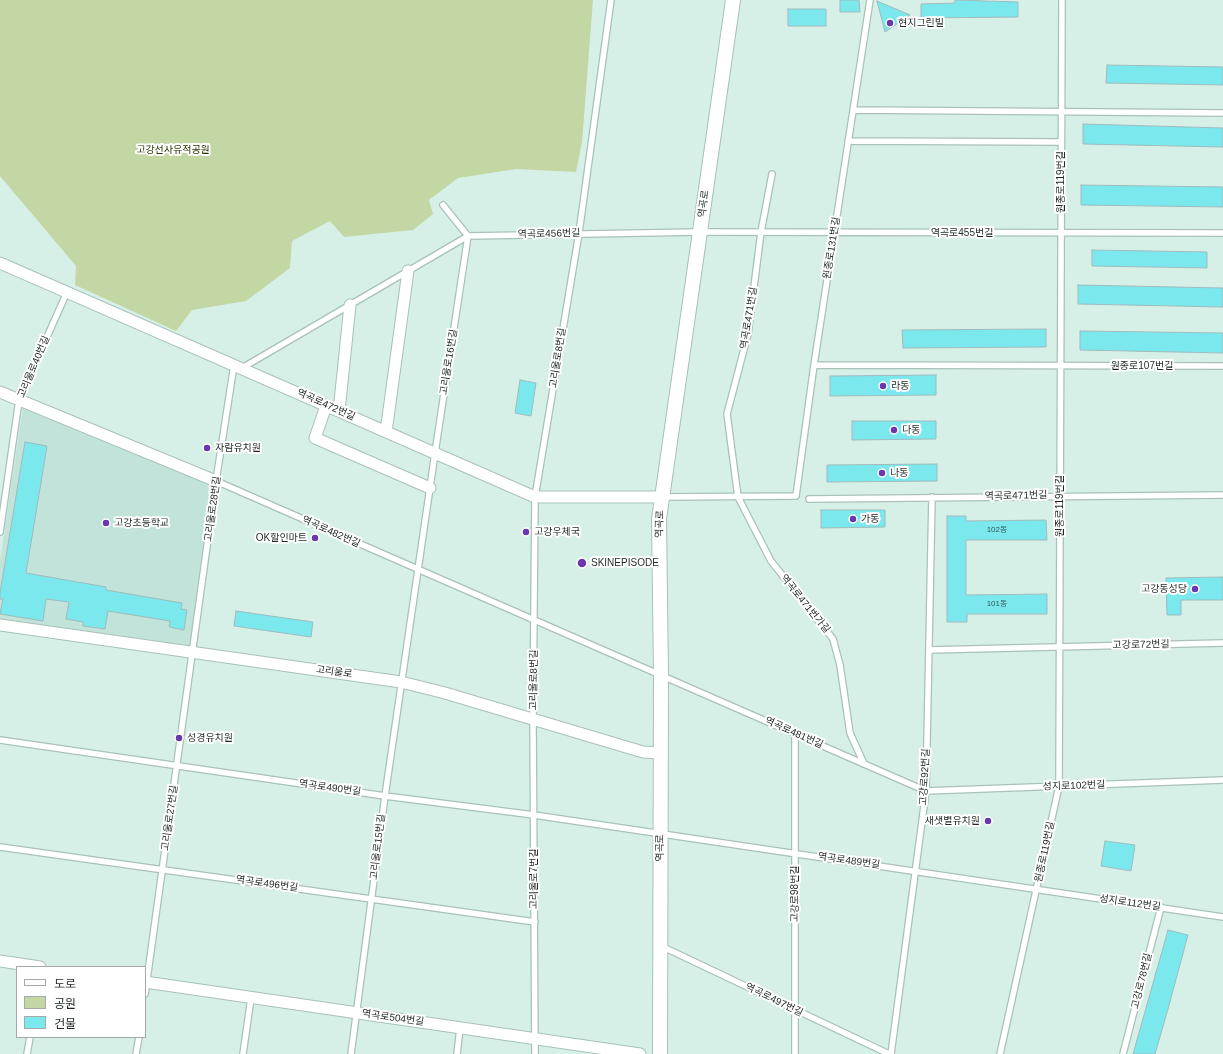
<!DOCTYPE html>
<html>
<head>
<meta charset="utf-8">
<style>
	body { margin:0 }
	#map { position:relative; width:1223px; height:1054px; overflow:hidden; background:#d6f0e8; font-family:Arial,"Noto Sans KR",sans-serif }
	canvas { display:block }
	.legend { position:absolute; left:16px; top:966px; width:130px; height:72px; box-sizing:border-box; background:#fff; border:1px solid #a5a9a8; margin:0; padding:5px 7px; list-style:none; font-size:12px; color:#1f2825 }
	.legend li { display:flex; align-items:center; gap:8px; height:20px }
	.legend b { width:20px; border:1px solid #a5a9a8 }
</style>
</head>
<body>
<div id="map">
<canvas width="1223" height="1054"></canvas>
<ul class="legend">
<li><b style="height:5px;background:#fff"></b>도로</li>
<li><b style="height:11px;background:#c3d7a4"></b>공원</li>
<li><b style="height:11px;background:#7ae8ed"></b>건물</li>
</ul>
</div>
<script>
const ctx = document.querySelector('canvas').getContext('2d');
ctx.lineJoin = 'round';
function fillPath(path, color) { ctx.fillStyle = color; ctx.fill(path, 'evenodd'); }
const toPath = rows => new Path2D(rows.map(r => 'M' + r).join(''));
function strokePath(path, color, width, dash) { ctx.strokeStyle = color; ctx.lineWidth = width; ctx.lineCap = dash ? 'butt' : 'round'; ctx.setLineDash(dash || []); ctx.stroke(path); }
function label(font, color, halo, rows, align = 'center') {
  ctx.font = font + ' Arial,"Noto Sans KR",sans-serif'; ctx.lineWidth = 4; ctx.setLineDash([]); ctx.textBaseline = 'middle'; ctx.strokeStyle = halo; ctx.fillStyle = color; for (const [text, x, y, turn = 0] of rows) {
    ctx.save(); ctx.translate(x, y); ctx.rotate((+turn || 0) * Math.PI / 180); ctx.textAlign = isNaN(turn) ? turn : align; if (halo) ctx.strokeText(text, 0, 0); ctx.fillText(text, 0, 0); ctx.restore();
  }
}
fillPath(toPath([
	[23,406,212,485,191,648,0,621,0,561]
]), '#c2e3d9');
fillPath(toPath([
	[0,0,593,0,582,142,576,172,516,169,458,178,429,200,433,214,413,230,344,237,330,221,292,241,290,268,246,301,192,310,176,331,75,285,76,266,0,176]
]), '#c3d7a4');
const building = toPath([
	[840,0,859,0,860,12,840,12,840,0],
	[955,0,1018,2,1018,17,921,18,921,4,955,3,955,0],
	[877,1,910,15,885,32,877,1],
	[788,9,826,9,826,26,788,26,788,9],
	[1107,65,1223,67,1223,85,1106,83,1107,65],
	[1083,124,1223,128,1223,147,1083,144,1083,124],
	[1081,185,1223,187,1223,207,1081,205,1081,185],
	[1092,250,1207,252,1207,268,1092,266,1092,250],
	[1078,285,1223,288,1223,307,1078,304,1078,285],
	[1046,329,1046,347,903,348,902,330,1046,329],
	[1080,331,1223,333,1223,353,1080,350,1080,331],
	[936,375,936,395,830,396,830,376,936,375],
	[520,380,536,383,531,416,515,413,520,380],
	[852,421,936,421,936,439,852,440,852,421],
	[25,442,47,446,26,573,106,587,106,590,182,603,181,609,187,610,184,630,169,627,170,621,108,611,105,629,83,626,83,622,66,619,69,602,46,599,43,621,0,614,3,599,0,599,0,593,25,442],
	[937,464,937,481,827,482,827,465,937,464],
	[821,510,885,510,885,527,821,528,821,510],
	[947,516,966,516,966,521,1046,520,1047,540,966,540,966,595,1047,594,1047,614,967,614,967,622,947,622,947,516],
	[1223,577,1223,600,1181,600,1181,615,1167,615,1166,578,1223,577],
	[236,611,313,622,311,637,234,626,236,611],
	[1105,841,1135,845,1131,871,1101,866,1105,841],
	[1168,930,1188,935,1168,1009,1155,1054,1133,1054,1168,930]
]);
fillPath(building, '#7ae8ed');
strokePath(building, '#a0bbbc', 1);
const service = toPath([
	[853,110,1223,113],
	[848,141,1061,142],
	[772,174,761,232,748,334,727,414,738,497,771,561,833,639,840,665,850,733,864,764],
	[814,365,1223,366],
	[242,368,468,236,700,232,1223,233],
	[216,481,926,791,1223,780],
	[662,497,796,496,814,365,870,0],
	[809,499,1223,495],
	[0,532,19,400,67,292],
	[929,650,1223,643],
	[795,734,795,1054],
	[0,740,385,796,534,815,1223,917],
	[0,847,535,922],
	[661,946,889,1054],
	[145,994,216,481,234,365],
	[27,1054,30,1037],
	[136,1054,139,1037],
	[243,1054,251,998],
	[351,1054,385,796,435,453,468,236,443,205],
	[457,1054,460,1028],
	[535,1054,533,719,535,497,579,233,611,0],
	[891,1054,926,791,932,497],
	[1000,1054,1059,786,1062,0],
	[1123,1054,1161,907]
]);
const minor = toPath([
	[0,263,535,497,662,497],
	[0,392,216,481],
	[326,406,315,438,430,488],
	[339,411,350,305],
	[386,432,408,271],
	[0,625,401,682,445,693,643,752,661,753],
	[0,961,40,967],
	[145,982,640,1054]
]);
const tertiary = toPath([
	[660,1054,661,676,659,519,733,0]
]);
strokePath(service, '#a8c1b9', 8);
strokePath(minor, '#a8c1b9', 13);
strokePath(tertiary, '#a8c1b9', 16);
strokePath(service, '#fff', 5.5);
strokePath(minor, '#fff', 11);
strokePath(tertiary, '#fff', 14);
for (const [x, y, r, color] of [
	[890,23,4,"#6b37ae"],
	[883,386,4,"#6b37ae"],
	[894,430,4,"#6b37ae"],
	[207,448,4,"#6b37ae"],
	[882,473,4,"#6b37ae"],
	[853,519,4,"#6b37ae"],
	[106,523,4,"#6b37ae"],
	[526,532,4,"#6b37ae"],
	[315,538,4,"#6b37ae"],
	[582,563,5,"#6b37ae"],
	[1195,589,4,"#6b37ae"],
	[179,738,4,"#6b37ae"],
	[988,821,4,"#6b37ae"]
]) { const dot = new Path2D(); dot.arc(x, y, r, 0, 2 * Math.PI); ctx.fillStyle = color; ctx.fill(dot); strokePath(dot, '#fff', 1.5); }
label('8px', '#365857', null, [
	["102동",997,530],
	["101동",997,604]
]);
label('10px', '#1f2825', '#fff', [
	["현지그린빌",898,23],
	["라동",891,386],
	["다동",902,430],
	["자람유치원",215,448],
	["나동",890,473],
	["가동",861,519],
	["고강초등학교",114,523],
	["고강우체국",534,532],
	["OK할인마트",307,538,"right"],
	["SKINEPISODE",591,563],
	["고강동성당",1187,589,"right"],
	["성경유치원",187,738],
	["새샛별유치원",980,821,"right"]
], 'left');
label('10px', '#263500', '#fff', [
	["고강선사유적공원",173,150]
]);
label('10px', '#1f2825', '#fff', [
	["원종로119번길",1061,182,-90],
	["역곡로",704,204,-82],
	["역곡로455번길",962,233],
	["역곡로456번길",549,234,-1],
	["원종로131번길",832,248,-81],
	["역곡로471번길",749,318,-81],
	["고리울로8번길",558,358,-81],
	["고리울로16번길",449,362,-81],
	["원종로107번길",1142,366],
	["고리울로40번길",34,367,-67],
	["역곡로472번길",326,405,24],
	["역곡로471번길",1016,496,-1],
	["원종로119번길",1060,506,-90],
	["고리울로28번길",213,509,-82],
	["역곡로",660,524,-88],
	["역곡로482번길",331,532,24],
	["역곡로471번가길",805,604,51],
	["고강로72번길",1141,645,-1],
	["고리울로",334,672,8],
	["고리울로8번길",534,680,-89],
	["역곡로481번길",794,733,24],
	["고강로92번길",925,777,-87],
	["성지로102번길",1074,786,-2],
	["역곡로490번길",330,788,8],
	["고리울로27번길",170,818,-82],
	["고리울로15번길",378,847,-83],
	["역곡로",660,848,-90],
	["원종로119번길",1045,852,-78],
	["역곡로489번길",849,861,8],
	["고리울로7번길",534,879,-90],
	["역곡로496번길",267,884,8],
	["고강로98번길",795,894,-90],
	["성지로112번길",1130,903,8],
	["고강로78번길",1142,981,-76],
	["역곡로497번길",774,1000,26],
	["역곡로504번길",393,1018,8]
]);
</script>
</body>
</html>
